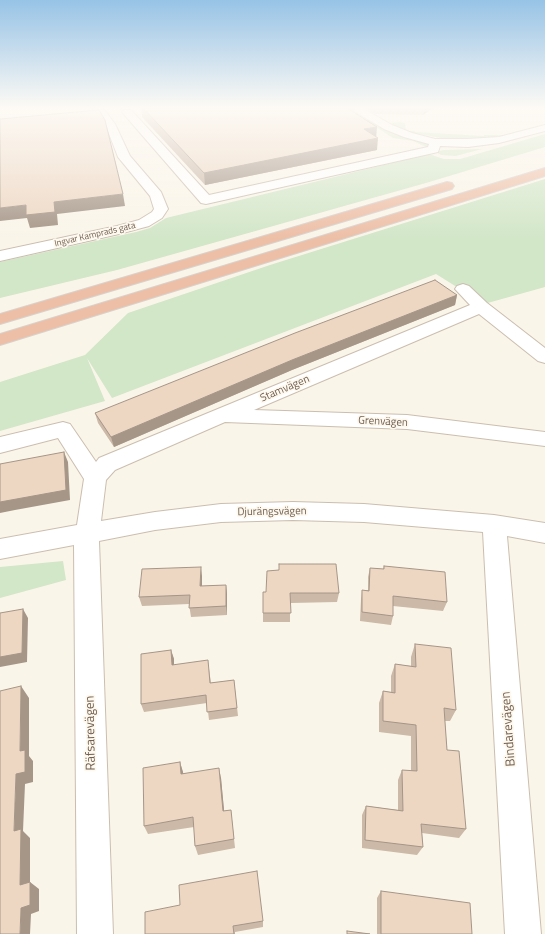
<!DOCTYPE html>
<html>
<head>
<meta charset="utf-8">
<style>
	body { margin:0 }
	canvas { display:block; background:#faf5e9 }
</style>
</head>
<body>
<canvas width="545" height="934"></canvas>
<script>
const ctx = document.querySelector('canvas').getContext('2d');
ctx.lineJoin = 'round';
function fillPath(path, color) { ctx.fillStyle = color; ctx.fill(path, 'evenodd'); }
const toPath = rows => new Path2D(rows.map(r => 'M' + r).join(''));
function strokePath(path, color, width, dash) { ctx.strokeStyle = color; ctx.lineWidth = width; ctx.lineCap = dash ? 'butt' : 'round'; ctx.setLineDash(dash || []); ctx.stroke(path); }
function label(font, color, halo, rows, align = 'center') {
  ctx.font = font + ' "Titillium Web",sans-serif'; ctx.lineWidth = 3.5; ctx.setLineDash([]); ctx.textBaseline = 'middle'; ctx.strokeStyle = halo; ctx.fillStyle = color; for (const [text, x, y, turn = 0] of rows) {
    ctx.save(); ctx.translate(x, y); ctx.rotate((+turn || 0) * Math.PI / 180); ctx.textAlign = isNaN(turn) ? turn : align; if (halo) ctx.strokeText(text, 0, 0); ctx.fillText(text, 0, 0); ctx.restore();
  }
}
fillPath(toPath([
	[365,120,368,120,399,135,427,143,429,145,426,147,413,141,393,138],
	[397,122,405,123,406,131,414,131,415,132,484,136,484,135,503,135,481,139,446,139,409,132,389,124],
	[545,134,545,147,426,183,117,270,0,298,0,262,136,232,150,228,166,218,429,154,444,159,460,159],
	[482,149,456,156,441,155,436,152,443,150],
	[545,179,545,287,484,304,436,274,112,398,87,358,105,401,0,431,0,382,85,355,128,313,270,265],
	[63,561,66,580,0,598,0,567]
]), '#d2e6c8');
const minor = toPath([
	[92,108,103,108,115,124,130,156,161,192,168,209,162,218,149,226,119,234,0,261,0,251,117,226,139,220,152,212,154,209,150,196,118,157,106,126,92,108],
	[349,108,362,108,392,125,412,133,435,139,468,139,499,137,545,125,545,131,499,143,468,147,440,146,438,152,206,204,201,203,122,112,123,110,131,110,209,195,428,147,429,144,404,137,384,129,349,108],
	[463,284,469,286,487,303,545,348,545,363,538,361,479,314,254,410,407,415,545,432,545,446,407,429,225,422,115,470,106,480,101,521,155,512,221,504,293,502,364,504,494,515,545,523,545,543,507,536,541,934,505,934,483,532,364,522,293,520,221,522,155,530,99,541,113,934,77,934,74,545,0,559,0,539,77,525,84,479,58,438,0,453,0,437,63,422,70,424,96,462,99,458,470,305,455,289,457,286,463,284]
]);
const highway = toPath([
	[545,168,545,176,0,345,0,334,545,168],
	[447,182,452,183,454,186,452,189,0,324,0,314,447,182]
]);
strokePath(minor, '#cbbeb0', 2);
strokePath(highway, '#d8d2ce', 2);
fillPath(minor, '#fff');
fillPath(highway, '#edbfa7');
fillPath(toPath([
	[141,108,355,108,355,113,376,137,377,150,205,185,142,117],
	[365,108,433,108,423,115,375,114],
	[457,295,455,305,292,370,114,447,98,423,95,413],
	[384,566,447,602,443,611,393,606,393,616,391,625,360,621,361,599,362,590,368,590,368,577,370,568,383,569],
	[202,576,202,586,226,585,227,594,227,615,191,617,189,604,142,606,139,597],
	[263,592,339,593,337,602,290,603,290,622,263,622],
	[415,644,456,710,450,721,445,721,447,750,466,829,459,838,422,833,423,847,417,855,362,848,362,815,366,806,398,810,398,780,402,770,411,771,411,736,379,732,379,703,383,691,391,692,391,676,395,664,411,666,411,657],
	[171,650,174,659,174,665,209,669,211,683,234,680,238,716,209,720,207,703,144,712,141,704],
	[180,762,183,773,221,778,224,811,231,810,235,848,198,855,195,846,194,827,148,834,144,826],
	[381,891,472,934,377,934,377,898],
	[263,921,263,927,235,932,235,934,145,934]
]), '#ccb9a8');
fillPath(toPath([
	[424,108,433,108,423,115],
	[377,127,376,139,378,138,377,150,205,185,204,173,364,129],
	[123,194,125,206,57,214,58,225,30,228,27,218,0,221,0,208],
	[457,295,455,305,292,370,114,447,111,437,292,360],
	[64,452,68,462,70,500,15,510,0,513,0,502],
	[201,567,202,576,202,595,200,586],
	[226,585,227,594,227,615,226,606],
	[23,609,28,618,27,662,0,667,0,657],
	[171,650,174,659,174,674,172,665],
	[21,686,29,698,29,756,33,761,33,782,25,784,23,831,30,838,30,892,20,885,14,831,16,774,20,751],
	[180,762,183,772,184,784,181,774],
	[219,768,221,778,225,820,223,811],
	[30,882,39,889,39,911,31,914,30,934,20,934,21,908]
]), '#a69688');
const building = toPath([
	[143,108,347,108,377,127,364,129,378,138,204,173,143,108],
	[99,110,105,120,123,194,54,202,55,212,26,215,26,205,0,208,0,119,99,110],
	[435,280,457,295,292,360,111,437,95,413,295,333,435,280],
	[64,452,66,490,0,502,0,464,64,452],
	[279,564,336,564,339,593,290,593,291,613,263,613,263,592,266,592,267,571,279,570,279,564],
	[384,566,445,572,447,602,393,596,393,616,362,612,362,590,369,591,370,568,384,569,384,566],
	[201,567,200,586,226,585,226,606,189,608,190,595,139,597,142,569,201,567],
	[23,609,22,653,0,657,0,613,23,609],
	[415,644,451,648,456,710,444,708,447,750,459,751,466,829,421,824,423,847,365,840,366,806,403,811,402,770,417,771,416,725,383,721,383,691,395,693,395,664,416,667,415,644],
	[171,650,172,665,208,660,210,683,234,680,237,708,207,712,206,695,141,704,141,654,171,650],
	[21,686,20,751,25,750,25,772,16,774,14,831,21,829,20,885,30,882,30,905,21,908,20,934,0,934,0,691,21,686],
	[180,762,181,774,219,768,223,811,231,810,234,839,195,846,193,817,144,826,143,768,180,762],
	[257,871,263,921,233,926,234,934,145,934,145,912,180,905,179,885,257,871],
	[381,891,470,903,472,934,381,934,381,891],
	[347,931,370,934,347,934,347,931]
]);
fillPath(building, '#edd7c3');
strokePath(building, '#a69688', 1);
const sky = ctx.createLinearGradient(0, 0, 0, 239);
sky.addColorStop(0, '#97c3e6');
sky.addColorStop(0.45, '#fdfaf5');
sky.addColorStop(1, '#fdfaf500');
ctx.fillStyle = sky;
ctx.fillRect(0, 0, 545, 239);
label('9px', '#725e4f', '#fdf9ef', [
	["Ingvar Kamprads gata",95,235,-13]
]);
label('11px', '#725e4f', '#fdf9ef', [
	["Stamvägen",285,389,-23],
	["Grenvägen",383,422,3],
	["Djurängsvägen",272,512,-1]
]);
label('13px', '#725e4f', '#fdf9ef', [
	["Bindarevägen",509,729,-94],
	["Räfsarevägen",91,733,-91]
]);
</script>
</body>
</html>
